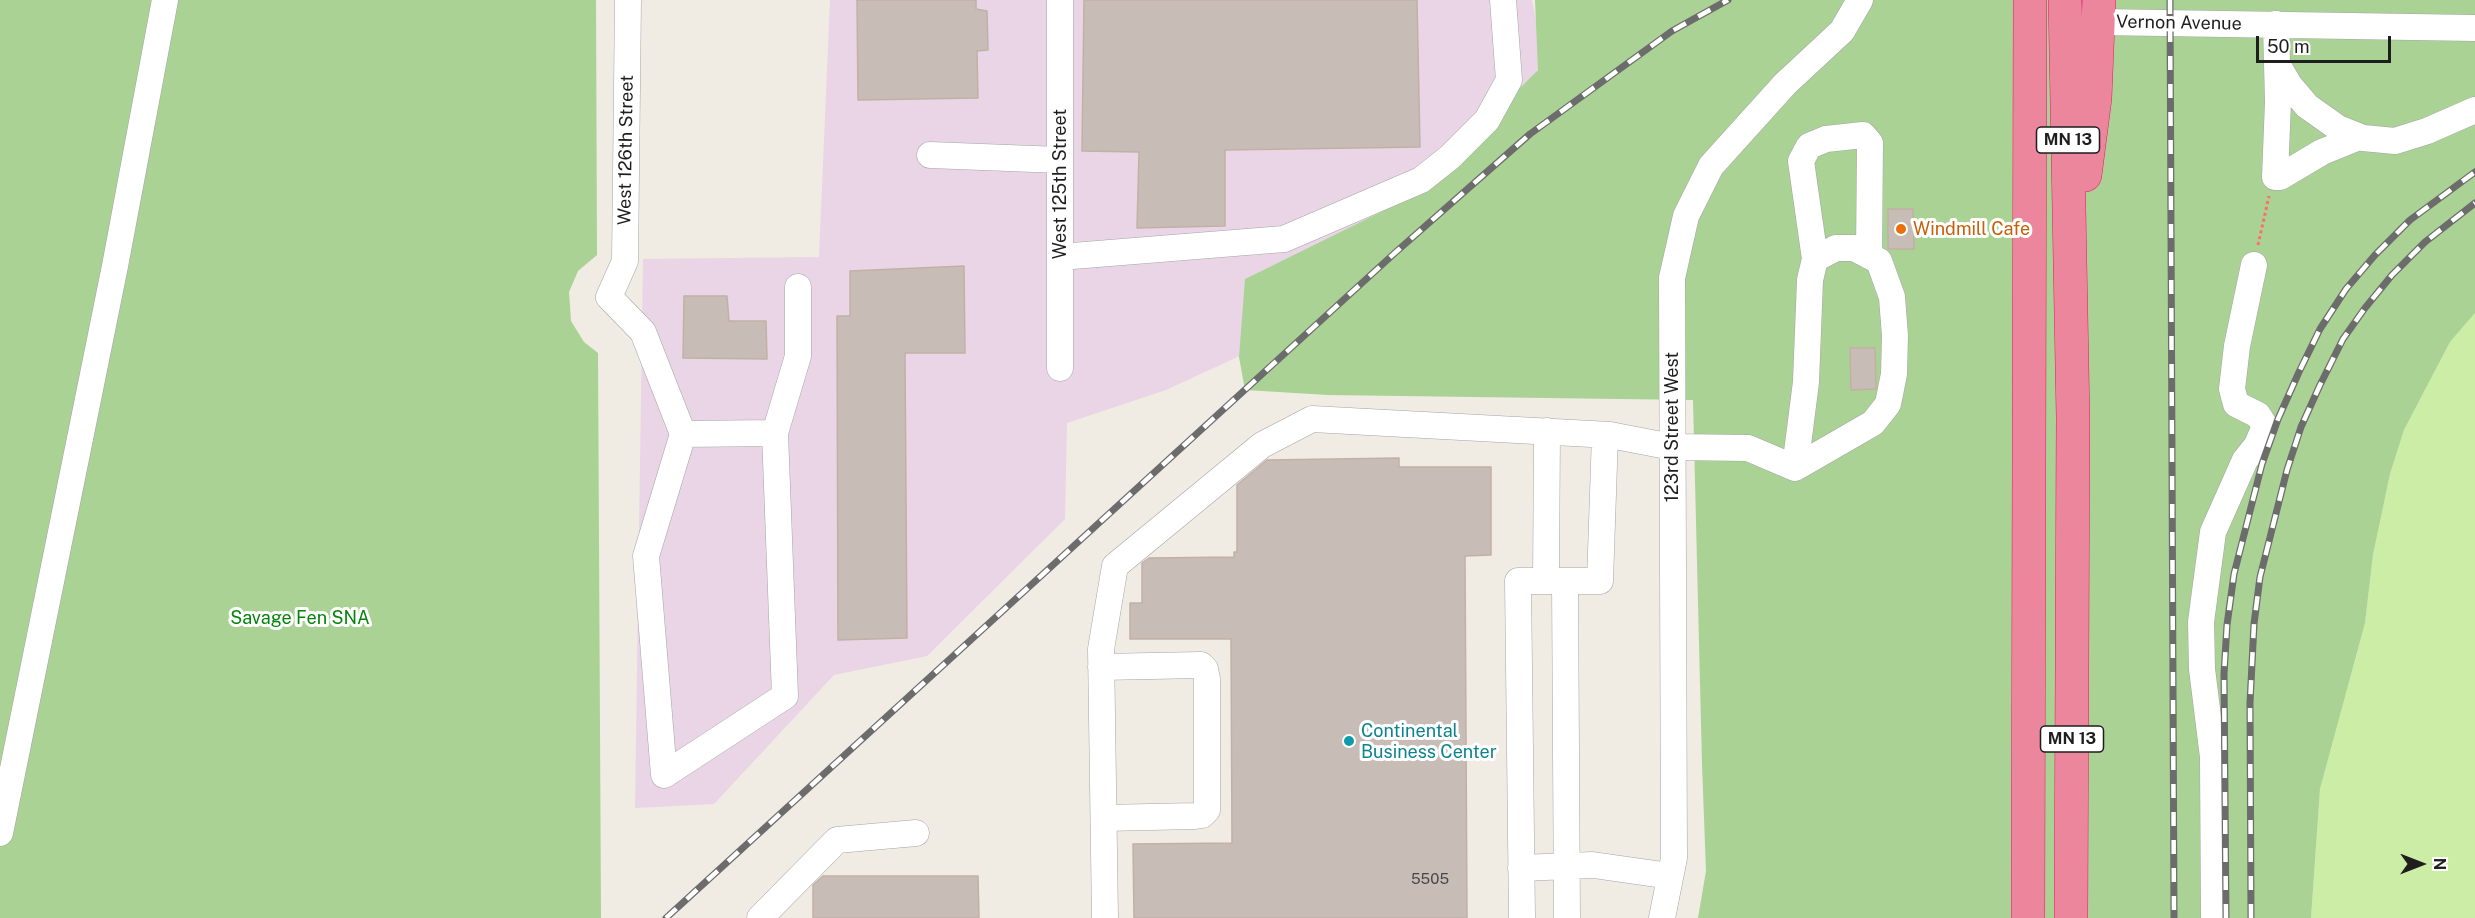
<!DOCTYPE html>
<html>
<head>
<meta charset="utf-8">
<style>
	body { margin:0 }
	#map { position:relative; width:2475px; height:918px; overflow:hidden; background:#f0ebe3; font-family:"Public Sans",sans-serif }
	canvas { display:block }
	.north { position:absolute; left:2391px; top:834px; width:60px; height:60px; -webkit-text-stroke:4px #fff; paint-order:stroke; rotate:90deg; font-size:16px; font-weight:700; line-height:24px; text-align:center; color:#1e1e1e }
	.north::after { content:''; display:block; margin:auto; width:21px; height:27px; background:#1e1e1e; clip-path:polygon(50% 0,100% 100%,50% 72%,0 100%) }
	.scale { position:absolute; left:2256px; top:36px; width:135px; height:27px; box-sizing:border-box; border:3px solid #1e1e1e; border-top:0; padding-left:8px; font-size:18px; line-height:21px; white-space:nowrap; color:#1e1e1e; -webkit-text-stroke:4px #fff; paint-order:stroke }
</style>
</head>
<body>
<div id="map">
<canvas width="2475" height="918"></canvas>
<div class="north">N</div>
<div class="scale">50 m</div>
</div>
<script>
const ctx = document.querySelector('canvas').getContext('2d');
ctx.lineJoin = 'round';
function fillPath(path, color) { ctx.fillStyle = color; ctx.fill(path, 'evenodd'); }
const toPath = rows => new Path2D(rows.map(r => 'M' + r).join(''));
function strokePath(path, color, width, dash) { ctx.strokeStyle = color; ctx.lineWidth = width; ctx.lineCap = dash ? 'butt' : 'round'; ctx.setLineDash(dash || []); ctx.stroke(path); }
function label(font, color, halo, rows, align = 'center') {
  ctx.font = font + ' "Public Sans",sans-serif'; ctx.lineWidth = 6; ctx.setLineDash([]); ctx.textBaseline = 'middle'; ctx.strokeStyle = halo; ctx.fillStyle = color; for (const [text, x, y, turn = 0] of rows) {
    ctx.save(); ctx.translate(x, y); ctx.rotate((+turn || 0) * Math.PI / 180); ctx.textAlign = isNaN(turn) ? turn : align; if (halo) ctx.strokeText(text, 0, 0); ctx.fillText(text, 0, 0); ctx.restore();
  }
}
fillPath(toPath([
	[830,0,1532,0,1544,61,1475,157,1392,207,1245,279,1244,354,1166,390,1067,423,1065,519,927,656,834,675,714,804,635,808,643,259,819,257]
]), '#e9d5e6');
fillPath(toPath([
	[2475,313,2475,918,2311,918,2320,789,2365,623,2373,555,2390,474,2404,430,2450,342]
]), '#cceda6');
fillPath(toPath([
	[0,0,596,0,597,255,578,271,569,292,571,321,584,342,598,353,601,918,0,918],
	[1535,0,2475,0,2475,313,2450,342,2404,430,2390,474,2373,555,2365,623,2320,789,2311,918,1698,918,1706,871,1702,764,1693,400,1328,395,1245,390,1239,357,1245,279,1389,208,1465,143,1538,70]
]), '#aad295');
const building = toPath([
	[857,0,976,0,976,9,987,11,988,50,977,51,978,98,858,100,857,0],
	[1084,0,1417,0,1420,147,1225,150,1225,226,1137,228,1139,152,1082,151,1084,0],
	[1888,209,1913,209,1914,249,1888,249,1888,209],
	[964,266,965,353,905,353,907,638,838,640,837,316,850,316,850,271,964,266],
	[684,296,727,296,729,321,766,321,767,359,683,358,684,296],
	[1850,348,1875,348,1876,389,1851,390,1850,348],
	[1399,458,1399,467,1491,467,1491,555,1465,556,1467,918,1134,918,1133,844,1232,843,1231,639,1130,639,1130,603,1142,603,1142,563,1149,558,1234,557,1234,552,1237,552,1237,485,1267,460,1399,458],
	[823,876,978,876,979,918,813,918,813,885,823,876]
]);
fillPath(building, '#c8bdb6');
strokePath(building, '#c2b0a5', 1.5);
const minor = toPath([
	[628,0,625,261,609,297,643,332,683,434,775,433,785,696,664,775,646,556,683,434],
	[2099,22,2475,28],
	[2276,24,2278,102,2275,177,2280,177,2322,152,2359,137],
	[2277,64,2290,86,2307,106,2338,128,2363,138,2395,141,2427,131,2475,110],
	[930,155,1060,160],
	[1836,248,1854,248,1879,261,1892,297,1895,336,1894,374,1888,404,1873,423,1795,468,1806,382,1810,280,1815,259,1836,248],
	[1060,257,1284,239,1421,180,1450,157,1487,120,1509,80,1503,0],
	[1815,259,1801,161,1809,146,1826,139,1863,135,1870,143,1869,256],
	[1060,368,1060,0],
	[775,433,798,356,798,287],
	[1546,581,1547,431],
	[1565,581,1567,918],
	[1101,667,1201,665,1205,669,1207,679,1207,810,1202,815,1195,816,1104,818],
	[0,833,115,266,165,0],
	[1521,868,1593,865,1670,876],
	[760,918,837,840,916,833],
	[1105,918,1101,649,1115,566,1262,445,1312,419,1610,435,1672,447,1748,448,1795,468],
	[1522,918,1518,581,1600,581,1605,435],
	[1662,918,1674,858,1672,278,1686,216,1711,166,1785,84,1842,31,1860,0],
	[2214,918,2213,757,2202,669,2201,622,2213,532,2245,460,2257,445,2265,426,2258,415,2236,404,2232,389,2237,346,2254,265]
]);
const highway = toPath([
	[2065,0,2073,417,2071,918],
	[2085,175,2095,98,2099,0],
	[2028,918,2030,0]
]);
strokePath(minor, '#a5a5a5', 27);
strokePath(highway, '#e51968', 34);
strokePath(toPath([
	[2258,245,2269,196]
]), '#ff6e65', 3, [3, 3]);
strokePath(minor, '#fff', 26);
strokePath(highway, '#ec869d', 33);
const rail = toPath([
	[2170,0,2174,918],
	[666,918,1397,251,1530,134,1672,31,1728,0],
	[2226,918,2224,674,2227,625,2234,574,2262,464,2278,419,2299,372,2320,329,2346,289,2375,255,2410,220,2475,172],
	[2251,918,2250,703,2254,624,2260,577,2287,470,2301,427,2320,385,2343,339,2365,308,2392,275,2425,242,2475,203]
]);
strokePath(rail, '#6c6c6c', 7);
strokePath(rail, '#fff', 4.5, [14]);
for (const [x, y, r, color] of [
	[1901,229,6,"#e8710a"],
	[1349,741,6,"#0f9aa8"]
]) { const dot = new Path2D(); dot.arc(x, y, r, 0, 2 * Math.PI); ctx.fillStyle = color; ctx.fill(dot); strokePath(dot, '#fff', 2); }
label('15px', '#484644', null, [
	["5505",1430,879]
]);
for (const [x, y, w] of [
	[2068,140,63],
	[2072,739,63]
]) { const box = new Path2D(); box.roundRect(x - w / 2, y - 13, w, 26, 4.5); ctx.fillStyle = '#fff'; ctx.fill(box); strokePath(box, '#1e1e1e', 1.5); }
label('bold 16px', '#1e1e1e', null, [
	["MN 13",2068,140],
	["MN 13",2072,739]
]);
label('18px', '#1e1e1e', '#fff', [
	["Vernon Avenue",2179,23,1],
	["West 126th Street",626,150,-89],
	["West 125th Street",1060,184,-90],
	["123rd Street West",1672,427,-90]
]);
label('18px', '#c56008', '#fff', [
	["Windmill Cafe",1913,229]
], 'left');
label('18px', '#04840a', '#fff', [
	["Savage Fen SNA",300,618]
]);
label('18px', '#0d838f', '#fff', [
	["Continental",1361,731],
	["Business Center",1361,752]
], 'left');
</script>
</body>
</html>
